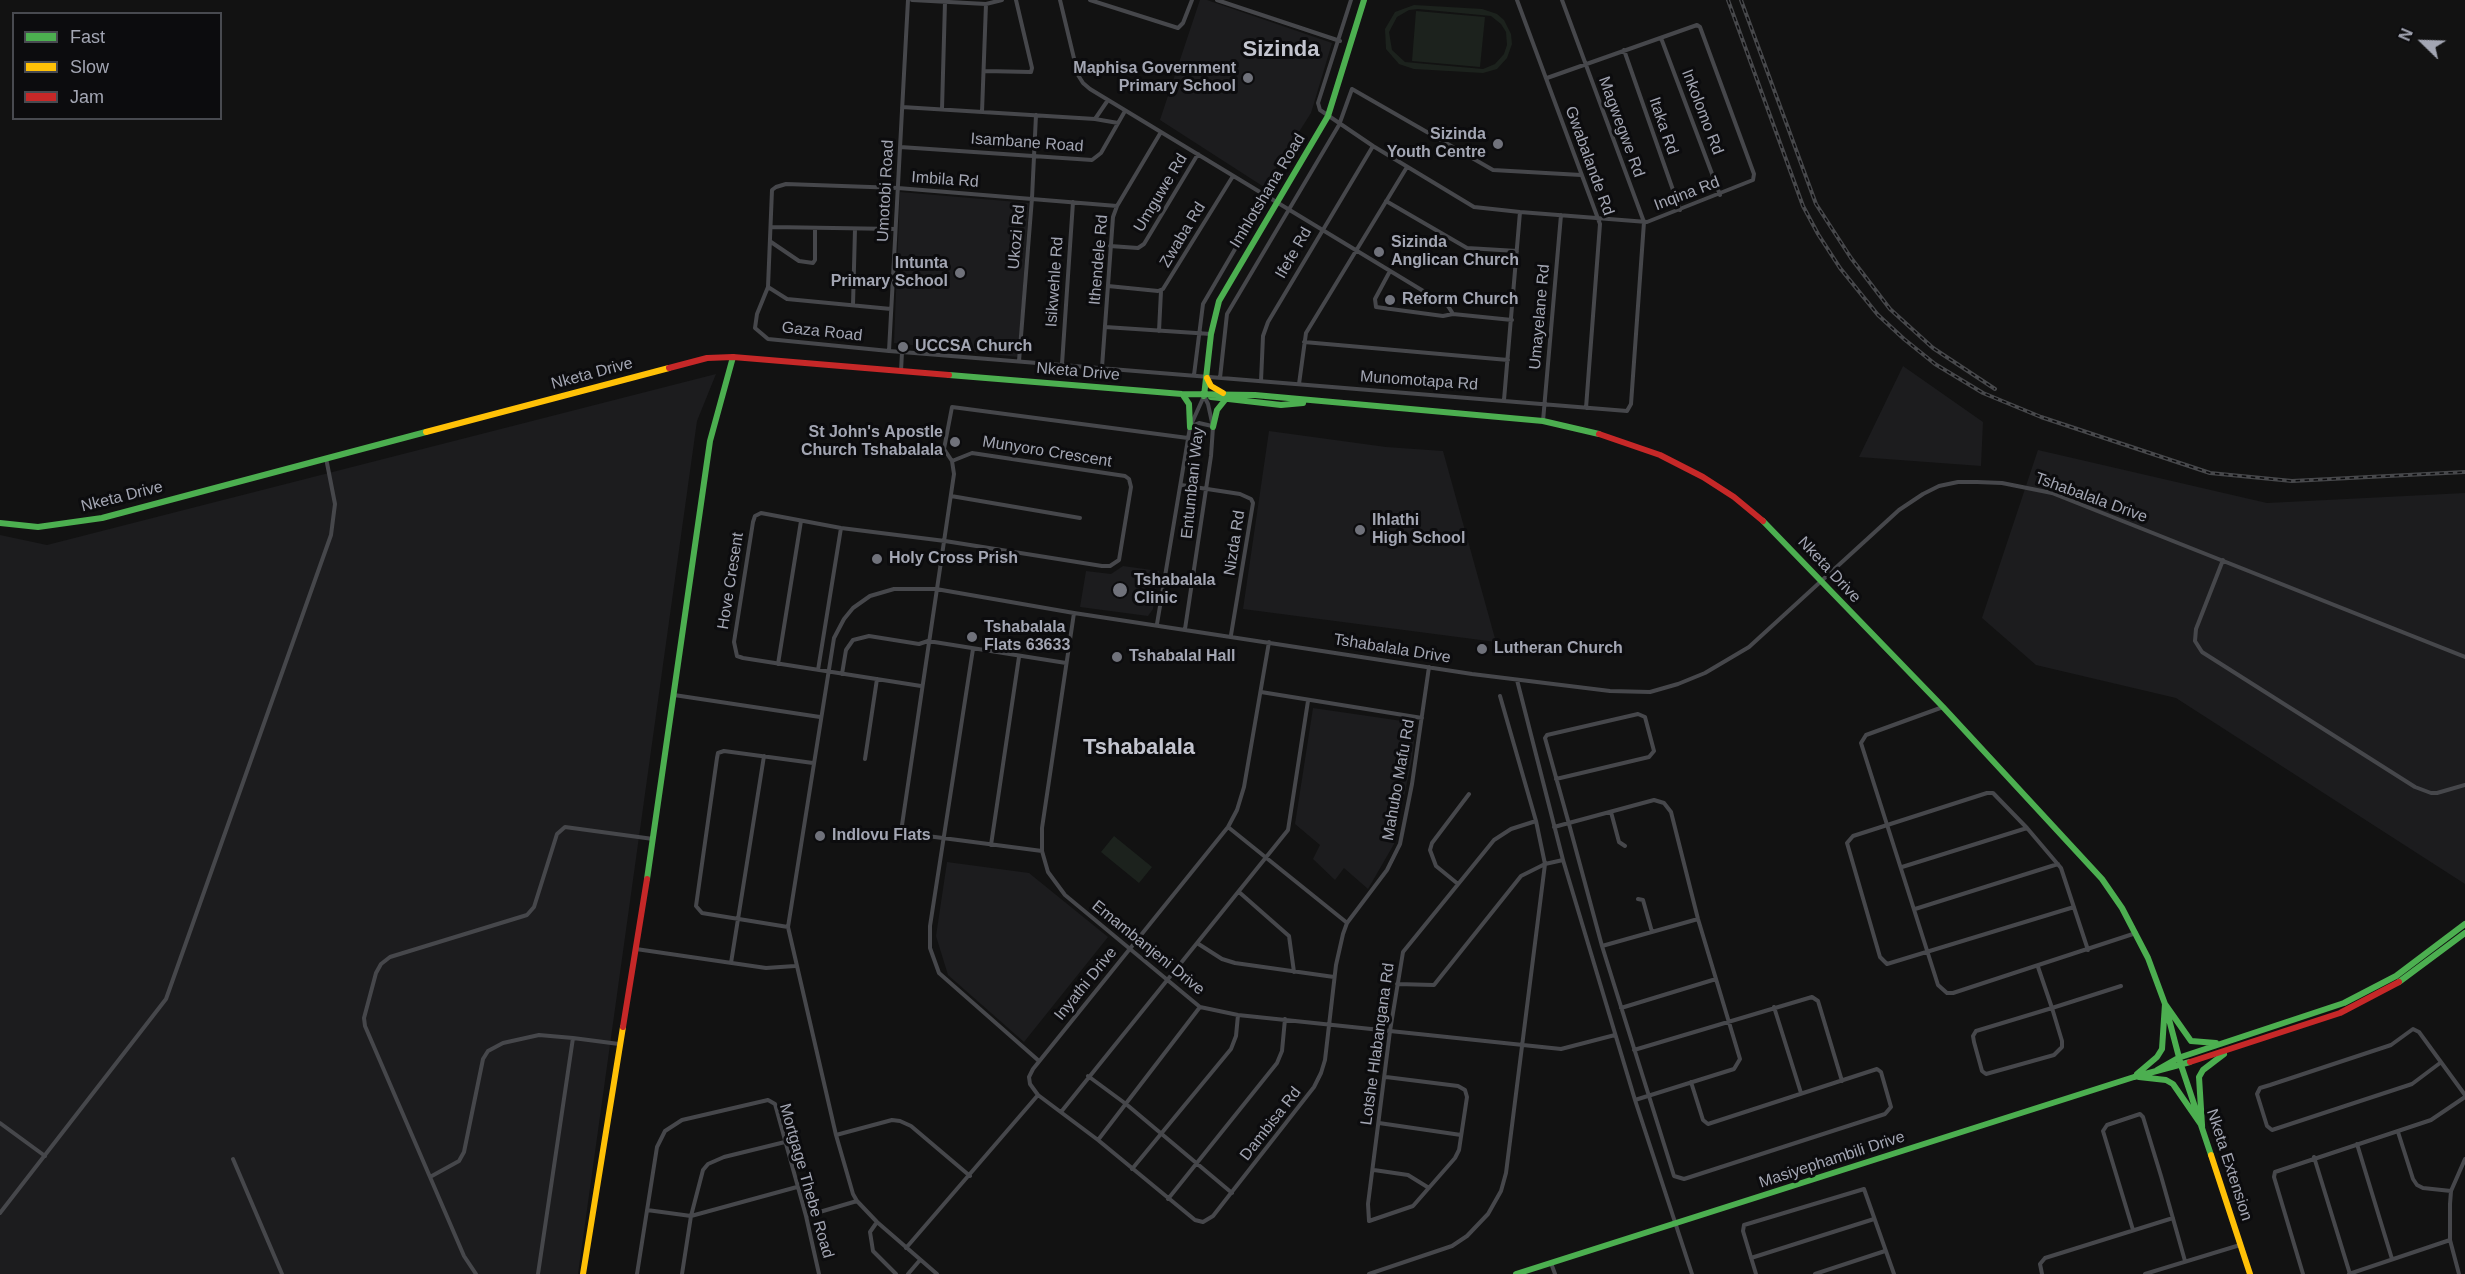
<!DOCTYPE html>
<html>
<head>
<meta charset="utf-8">
<style>
	body { margin:0 }
	#map { position:relative; width:2465px; height:1274px; overflow:hidden; background:#121212; font-family:Arial,sans-serif }
	canvas { display:block }
	.legend { position:absolute; left:12px; top:12px; width:210px; height:108px; box-sizing:border-box; background:#0c0c0e; border:2px solid #484a50; margin:0; padding:8px 10px; list-style:none; font-size:18px; color:#a3a6b3 }
	.legend li { display:flex; align-items:center; gap:12px; height:30px }
	.legend b { width:30px; border:2px solid #484a50 }
	.north { position:absolute; left:2393px; top:12px; width:60px; height:60px; -webkit-text-stroke:4px #0c0c0e; paint-order:stroke; rotate:293deg; font-size:16px; font-weight:700; line-height:24px; text-align:center; color:#a3a6b3 }
	.north::after { content:''; display:block; margin:auto; width:21px; height:27px; background:#a3a6b3; clip-path:polygon(50% 0,100% 100%,50% 72%,0 100%) }
</style>
</head>
<body>
<div id="map">
<canvas width="2465" height="1274"></canvas>
<ul class="legend">
<li><b style="height:8px;background:#4caf50"></b>Fast</li>
<li><b style="height:8px;background:#ffc107"></b>Slow</li>
<li><b style="height:8px;background:#c62828"></b>Jam</li>
</ul>
<div class="north">N</div>
</div>
<script>
const ctx = document.querySelector('canvas').getContext('2d');
ctx.lineJoin = 'round';
function fillPath(path, color) { ctx.fillStyle = color; ctx.fill(path, 'evenodd'); }
const toPath = rows => new Path2D(rows.map(r => 'M' + r).join(''));
function strokePath(path, color, width, dash) { ctx.strokeStyle = color; ctx.lineWidth = width; ctx.lineCap = dash ? 'butt' : 'round'; ctx.setLineDash(dash || []); ctx.stroke(path); }
function label(font, color, halo, rows, align = 'center') {
  ctx.font = font + ' Arial,sans-serif'; ctx.lineWidth = 6; ctx.setLineDash([]); ctx.textBaseline = 'middle'; ctx.strokeStyle = halo; ctx.fillStyle = color; for (const [text, x, y, turn = 0] of rows) {
    ctx.save(); ctx.translate(x, y); ctx.rotate((+turn || 0) * Math.PI / 180); ctx.textAlign = isNaN(turn) ? turn : align; if (halo) ctx.strokeText(text, 0, 0); ctx.fillText(text, 0, 0); ctx.restore();
  }
}
fillPath(toPath([
	[1200,0,1207,0,1332,43,1311,113,1264,187,1160,120],
	[900,192,1029,203,1018,357,894,343],
	[1903,366,1983,422,1981,466,1859,457],
	[716,374,697,421,578,1274,0,1274,0,535,47,545],
	[1269,431,1386,447,1443,451,1496,642,1243,609],
	[2038,450,2267,503,2465,493,2465,884,2176,698,2036,665,1982,618],
	[1123,566,1159,571,1153,609,1148,616,1080,607,1086,571,1111,574],
	[1313,708,1416,723,1412,759,1394,844,1368,889,1344,868,1335,880,1313,859,1320,845,1295,824],
	[947,862,1029,873,1108,937,1024,1042,948,975,936,936]
]), '#1c1c1e');
fillPath(toPath([
	[1414,5,1482,9,1497,14,1504,20,1511,34,1512,44,1507,58,1497,69,1483,73,1414,69,1399,64,1386,49,1385,29,1395,12],
	[1418,9,1491,16,1501,24,1506,32,1507,45,1504,54,1495,64,1483,69,1405,62,1392,50,1389,32,1397,17,1409,10],
	[1416,11,1485,17,1480,67,1412,61],
	[1114,836,1152,867,1139,883,1101,852]
]), '#1c221d');
strokePath(toPath([
	[912,0,986,4,1002,0],
	[1060,0,1078,75,1083,83,1090,89,1448,306,1453,314,1512,320],
	[1090,0,1178,28,1183,23,1192,0],
	[1217,0,1340,41],
	[1351,0,1318,103,1320,110,1373,146,1474,207,1520,212,1647,222,1753,180,1754,174,1700,27,1697,25,1547,78],
	[1517,0,1600,224,1586,408],
	[1661,38,1720,195],
	[1624,50,1680,210],
	[985,71,1031,72,1032,68,1016,0],
	[902,107,1095,119,1118,123],
	[942,109,945,2],
	[982,112,986,4],
	[1095,119,1108,100],
	[900,147,1092,160,1101,153,1125,111],
	[1386,201,1467,248,1517,251],
	[772,227,895,229],
	[771,242,799,261,813,263,815,260,815,229],
	[1110,246,1138,248,1144,244,1198,154],
	[1390,271,1375,299,1376,307,1443,316,1453,314],
	[1108,286,1158,291,1163,289,1233,176],
	[768,287,787,299,891,309],
	[853,305,855,229],
	[1105,327,1211,334],
	[1159,331,1161,291],
	[1304,342,1508,360],
	[889,351,768,339,755,328,757,314,768,287,772,190,776,187,786,184,898,188,1117,206],
	[902,352,1627,411,1631,404,1644,222,1562,0],
	[1019,361,1032,198,1036,115],
	[1062,364,1073,202],
	[1102,367,1113,217,1117,206,1161,132],
	[901,371,902,352,889,351,908,0],
	[1194,375,1203,304,1266,196],
	[1220,378,1227,314,1339,125,1352,89,1493,170,1581,175],
	[1261,381,1263,336,1268,322,1373,146],
	[1299,384,1306,333,1407,167],
	[1504,400,1520,212],
	[1543,421,1561,215],
	[1191,426,1199,423,1212,426],
	[1181,485,1240,494,1251,499,1253,503,1231,635],
	[951,496,1080,518],
	[2223,560,2196,629,2195,641,2202,652,2415,787,2431,793,2437,793,2465,785],
	[1074,613,1042,828,1042,851,1048,872,1065,895,1200,1007,1238,1015,1561,1049,1615,1035],
	[1157,624,1190,427,1204,396],
	[1185,629,1211,456,1213,427,1208,404,1204,396],
	[973,649,930,926,930,948,939,973,1039,1061],
	[778,664,801,521],
	[818,670,841,528],
	[842,674,846,650,853,640,869,636,919,644,928,641,1066,663],
	[1517,680,1563,860,1635,1100,1692,1274],
	[921,686,743,658,737,656,734,642,753,522,755,516,761,513,841,528,945,541,1102,566,1110,566,1119,560,1131,487,1129,479,1125,476,972,453,952,461],
	[1261,692,1422,718],
	[674,695,820,717],
	[1943,707,1866,735,1861,743,1938,985,1947,993,1953,993,2136,933],
	[865,759,877,679],
	[1556,779,1649,757,1654,751,1645,717,1638,714,1547,735,1545,738,1569,824,1602,946,1674,1176,1684,1179,1885,1114,1891,1107,1881,1072,1877,1069,1708,1124,1703,1120,1691,1082],
	[1611,812,1619,842,1625,846],
	[1228,827,1346,922],
	[1554,827,1654,800,1664,803,1671,812,1698,919,1740,1059,1734,1069,1635,1100],
	[991,845,1019,657],
	[1042,851,912,834,905,831,902,825,954,474,952,461,944,449,952,407,1188,438],
	[1902,867,2027,828],
	[1458,884,1436,866,1430,850,1432,843,1469,794],
	[1239,892,1289,936,1294,972],
	[1638,899,1643,900,1652,932],
	[2074,907,1887,964,1880,957,1847,843,1853,836,1987,793,1993,793,2027,828,2061,868,2088,950],
	[1915,909,2058,864],
	[788,927,708,914,702,913,696,906,717,758,718,753,724,751,813,763],
	[1197,943,1222,959,1235,963,1334,977],
	[1602,946,1698,919],
	[636,949,766,968,795,966],
	[731,963,764,756],
	[2038,967,2052,1008,2062,1041,2062,1047,2054,1055,1986,1074,1982,1071,1974,1042,1973,1036,1976,1031,2052,1008,2121,986],
	[1397,984,1434,985,1521,876,1545,864,1563,860],
	[1774,1007,1801,1093],
	[1621,1008,1716,979],
	[1634,1050,1812,997,1818,1001,1842,1081],
	[2440,1063,2412,1084,2272,1130,2267,1126,2257,1094,2260,1088,2270,1085,2391,1045,2413,1029,2419,1032,2465,1095],
	[1088,1076,1126,1104,1232,1193],
	[1386,1077,1458,1086,1465,1090,1467,1097,1459,1150,1455,1158,1413,1206,1369,1221,1368,1204,1390,1031,1403,952,1494,840,1511,829,1536,821],
	[1038,1095,1098,1140,1195,1220,1203,1222,1213,1216,1314,1087,1321,1073,1325,1060,1336,965,1343,934,1347,923,1387,870,1400,844,1412,784,1429,667],
	[1061,1112,1288,830,1308,701],
	[0,1123,45,1156],
	[1379,1123,1461,1135],
	[2398,1132,2413,1179,2417,1185,2423,1188,2451,1191],
	[836,1135,892,1120,900,1121,911,1126,970,1176],
	[1098,1140,1200,1007],
	[2357,1144,2392,1259],
	[2314,1157,2350,1274],
	[233,1159,282,1274],
	[1132,1169,1231,1049,1236,1036,1238,1015],
	[1374,1170,1408,1175,1429,1188],
	[430,1177,459,1161,464,1152,483,1059,488,1051,503,1043,539,1035,573,1038],
	[1168,1199,1277,1063,1282,1051,1285,1019],
	[647,1210,691,1216,797,1187],
	[0,1213,166,999,331,535,335,504,326,458],
	[806,1216,857,1201],
	[877,1222,870,1232,873,1251,896,1274],
	[2133,1230,2103,1131,2107,1125,2140,1114,2143,1117,2161,1176,2185,1261],
	[906,1248,1038,1095,1030,1084,1029,1077,1033,1069,1228,827,1237,810,1244,787,1269,642],
	[1751,1258,1874,1219],
	[1551,1263,1555,1274],
	[476,1274,464,1256,365,1026,364,1018,376,973,381,964,390,957,527,915,534,907,557,834,565,827,653,839],
	[538,1274,573,1038,619,1044],
	[637,1274,657,1147,665,1131,682,1120,768,1100,775,1104,806,1216,819,1274],
	[682,1274,691,1216,703,1170,708,1164,724,1157,785,1142],
	[908,1274,920,1260],
	[937,1274,877,1222,857,1201,853,1194,836,1135,788,927,834,638,844,619,853,608,870,596,894,589,936,589,1074,613,1472,674,1610,691,1650,692,1678,684,1705,673,1749,647,1899,510,1923,494,1939,486,1958,482,1977,482,2002,483,2052,493,2465,657],
	[1369,1274,1452,1246,1467,1236,1488,1214,1501,1191,1506,1173,1545,864,1536,821,1500,696],
	[1756,1274,1743,1231,1744,1225,1864,1189,1894,1274],
	[1815,1274,1885,1251],
	[2042,1274,2040,1264,2045,1258,2173,1218],
	[2145,1274,2240,1245],
	[2303,1274,2274,1177,2275,1172,2431,1120,2465,1097],
	[2349,1274,2450,1240],
	[2459,1274,2450,1240,2450,1204,2451,1191,2465,1159]
]), '#46474b', 4);
strokePath(toPath([
	[949,375,1182,394,1255,395,1543,421,1599,434],
	[1183,395,1189,404,1190,427],
	[1204,396,1211,334,1219,301,1328,116,1364,0],
	[1211,397,1281,405,1303,403],
	[1213,427,1217,410,1225,400],
	[1763,521,1943,707,2102,879,2122,908,2148,958,2165,1004,2181,1065,2211,1155],
	[0,523,38,527,102,518,426,432],
	[647,879,710,441,733,357],
	[2399,982,2465,933],
	[2165,1004,2191,1041,2216,1043],
	[2157,1070,2178,1058,2344,1003,2396,976,2465,924],
	[2137,1074,2157,1057,2162,1049,2165,1004],
	[2139,1077,2166,1080,2173,1084,2202,1126],
	[2202,1125,2199,1077,2203,1070,2224,1054],
	[1516,1274,2134,1077,2190,1062]
]), '#4caf50', 6);
strokePath(toPath([
	[1207,378,1211,386,1223,393],
	[426,432,669,368],
	[2211,1155,2250,1274],
	[583,1274,623,1027]
]), '#ffc107', 6);
strokePath(toPath([
	[669,368,707,358,733,357,949,375],
	[1599,434,1660,455,1703,477,1734,497,1763,521],
	[623,1027,647,879],
	[2190,1062,2340,1013,2399,982]
]), '#c62828', 6);
const rail = toPath([
	[1728,0,1803,206,1818,234,1840,268,1878,315,1904,339,1935,364,1983,393,2041,417,2210,473,2292,481,2465,472],
	[1741,0,1816,204,1851,258,1890,309,1933,348,1995,389]
]);
strokePath(rail, '#47484b', 4);
strokePath(rail, '#0c0c0e', 1.5, [4.5]);
for (const [x, y, r, color] of [
	[1248,78,6,"#70727b"],
	[1498,144,6,"#70727b"],
	[1379,252,6,"#70727b"],
	[960,273,6,"#70727b"],
	[1390,300,6,"#70727b"],
	[903,347,6,"#70727b"],
	[955,442,6,"#70727b"],
	[1360,530,6,"#70727b"],
	[877,559,6,"#70727b"],
	[1120,590,8,"#70727b"],
	[972,637,6,"#70727b"],
	[1482,649,6,"#70727b"],
	[1117,657,6,"#70727b"],
	[820,836,6,"#70727b"]
]) { const dot = new Path2D(); dot.arc(x, y, r, 0, 2 * Math.PI); ctx.fillStyle = color; ctx.fill(dot); strokePath(dot, '#0c0c0e', 2); }
label('bold 16px', '#a3a6b3', '#0c0c0e', [
	["Maphisa Government",1236,69,"right"],
	["Primary School",1236,87,"right"],
	["Sizinda",1486,135,"right"],
	["Youth Centre",1486,153,"right"],
	["Sizinda",1391,243],
	["Anglican Church",1391,261],
	["Intunta",948,264,"right"],
	["Primary School",948,282,"right"],
	["Reform Church",1402,300],
	["UCCSA Church",915,347],
	["St John's Apostle",943,433,"right"],
	["Church Tshabalala",943,451,"right"],
	["Ihlathi",1372,521],
	["High School",1372,539],
	["Holy Cross Prish",889,559],
	["Tshabalala",1134,581],
	["Clinic",1134,599],
	["Tshabalala",984,628],
	["Flats 63633",984,646],
	["Lutheran Church",1494,649],
	["Tshabalal Hall",1129,657],
	["Indlovu Flats",832,836]
], 'left');
label('16px', '#a3a6b3', '#0c0c0e', [
	["Inkolomo Rd",1702,112,69],
	["Itaka Rd",1663,126,71],
	["Magwegwe Rd",1621,127,70],
	["Isambane Road",1027,143,4],
	["Gwabalande Rd",1589,161,70],
	["Imbila Rd",945,180,4],
	["Umotobi Road",886,191,-87],
	["Imhlotshana Road",1268,191,-59],
	["Umguwe Rd",1161,193,-59],
	["Inqina Rd",1687,194,-21],
	["Zwaba Rd",1183,235,-59],
	["Ukozi Rd",1017,237,-85],
	["Ifefe Rd",1294,253,-60],
	["Ithendele Rd",1099,260,-85],
	["Isikwehle Rd",1055,282,-86],
	["Umayelane Rd",1540,317,-85],
	["Gaza Road",822,332,6],
	["Nketa Drive",1078,372,5],
	["Nketa Drive",592,374,-15],
	["Munomotapa Rd",1419,381,4],
	["Munyoro Crescent",1047,452,9],
	["Entumbani Way",1193,483,-84],
	["Nketa Drive",122,497,-14],
	["Tshabalala Drive",2091,498,20],
	["Nizda Rd",1235,543,-81],
	["Nketa Drive",1829,570,47],
	["Hove Cresent",731,581,-81],
	["Tshabalala Drive",1392,649,9],
	["Mahubo Mafu Rd",1399,780,-80],
	["Emambanjeni Drive",1148,948,39],
	["Inyathi Drive",1086,984,-51],
	["Lotshe Hlabangana Rd",1378,1044,-82],
	["Dambisa Rd",1271,1124,-52],
	["Masiyephambili Drive",1832,1160,-18],
	["Nketa Extension",2229,1165,72],
	["Mortgage Thebe Road",806,1181,74]
]);
label('bold 22px', '#c3c5cf', '#0c0c0e', [
	["Sizinda",1281,50],
	["Tshabalala",1139,748]
]);
</script>
</body>
</html>
